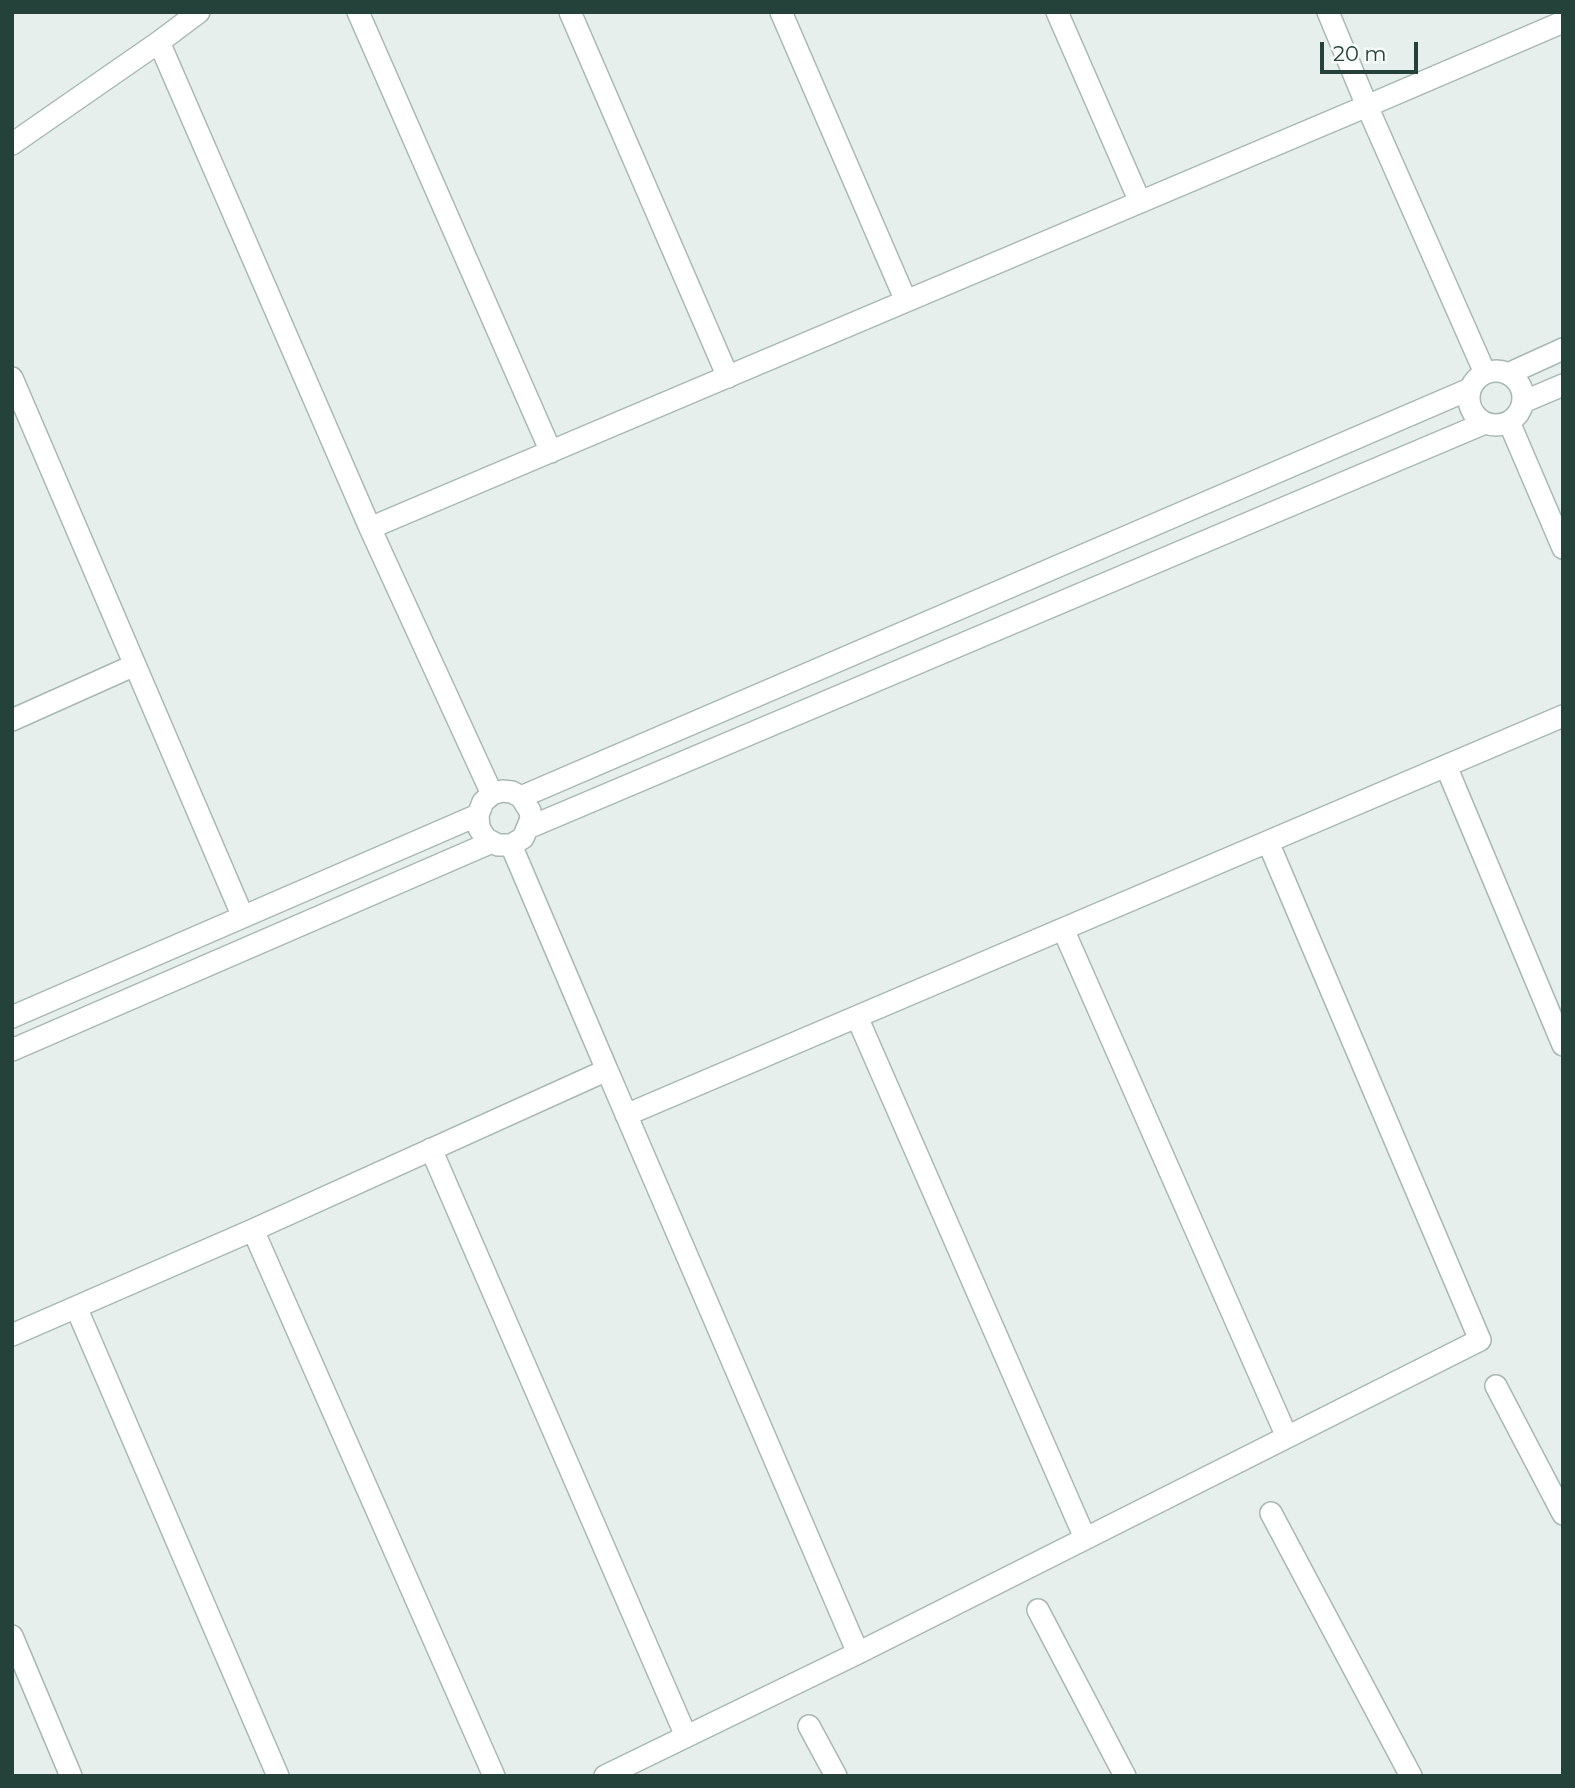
<!DOCTYPE html>
<html>
<head>
<meta charset="utf-8">
<style>
	body { margin:0 }
	#map { position:relative; width:1575px; height:1788px; overflow:hidden; background:#e6efeb; font-family:Montserrat,sans-serif }
	canvas { display:block }
	.frame { position:absolute; inset:0; border:14px solid #24423a; pointer-events:none }
	.scale { position:absolute; left:1320px; top:42px; width:98px; height:32px; box-sizing:border-box; border:4px solid #24423a; border-top:0; padding-left:9px; font-size:21px; line-height:24px; white-space:nowrap; color:#24423a; -webkit-text-stroke:5px #f7fbf9; paint-order:stroke }
</style>
</head>
<body>
<div id="map">
<canvas width="1575" height="1788"></canvas>
<div class="frame"></div>
<div class="scale">20 m</div>
</div>
<script>
const ctx = document.querySelector('canvas').getContext('2d');
ctx.lineJoin = 'round';
const toPath = rows => new Path2D(rows.map(r => 'M' + r).join(''));
function strokePath(path, color, width, dash) { ctx.strokeStyle = color; ctx.lineWidth = width; ctx.lineCap = dash ? 'butt' : 'round'; ctx.setLineDash(dash || []); ctx.stroke(path); }
const minor = toPath([
	[199,12,159,42,370,528,1367,106,1328,12],
	[358,12,551,452],
	[570,12,728,377],
	[781,12,906,301],
	[1057,12,1140,202],
	[12,144,159,42],
	'1469 398a27 27 0 1 1 54 0a27 27 0 1 1-54 0Z',
	[1485,373,1367,106,1563,22],
	[1508,374,1563,349],
	[12,378,243,917],
	[1523,402,1563,385],
	[1509,422,1563,548],
	[370,528,492,794],
	[12,720,135,665],
	[1446,766,1563,1045],
	[521,797,1470,389],
	[530,827,1485,423],
	[511,845,607,1070],
	[1063,929,1287,1437],
	[12,1017,478,815,483,802,492,794,502,791,512,792,521,797,530,811,531,819,523,838,511,845,498,845,486,839,479,828,478,815],
	[857,1017,1085,1538],
	[12,1050,492,842],
	[626,1115,1563,716],
	[431,1149,686,1736],
	[253,1230,494,1776],
	[76,1307,278,1776],
	[12,1335,253,1230,607,1070,858,1653],
	[1496,1386,1563,1514],
	[1271,1513,1411,1776],
	[1038,1610,1125,1776],
	[12,1636,71,1776],
	[809,1726,836,1776],
	[605,1776,858,1653,1480,1340,1268,842]
]);
strokePath(minor, '#a8b8b2', 24);
strokePath(minor, '#fff', 21);
</script>
</body>
</html>
